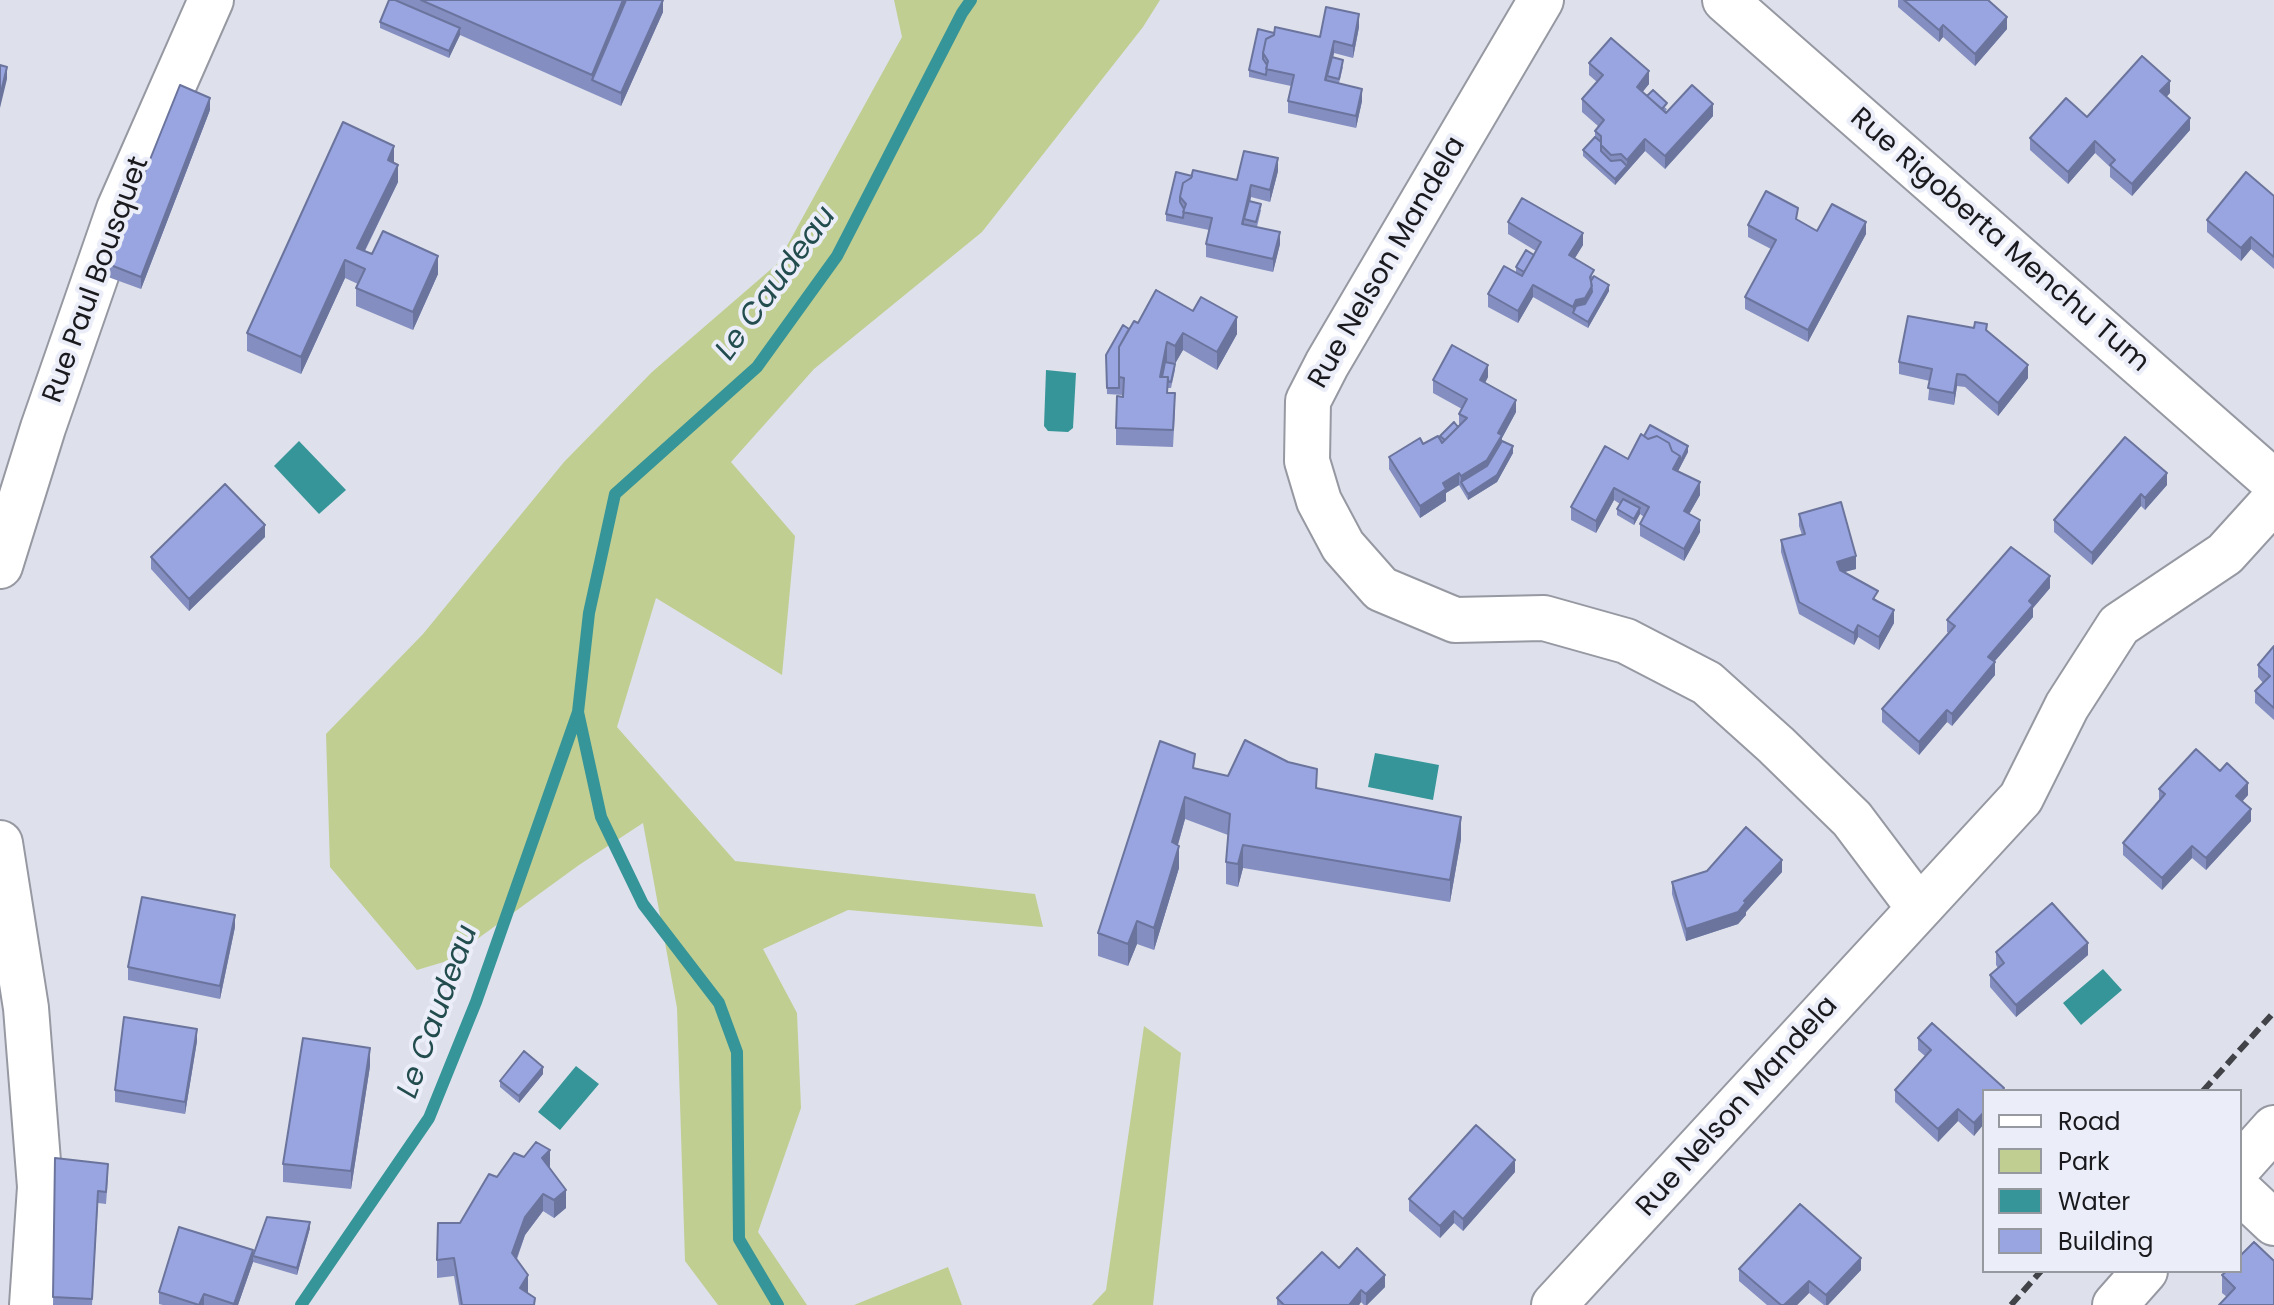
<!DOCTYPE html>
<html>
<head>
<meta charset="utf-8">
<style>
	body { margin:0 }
	#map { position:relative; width:2274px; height:1305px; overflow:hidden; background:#dee1eb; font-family:Poppins,sans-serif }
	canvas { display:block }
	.legend { position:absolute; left:1982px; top:1089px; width:260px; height:184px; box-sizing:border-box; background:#ebeef8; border:2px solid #9799a1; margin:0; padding:10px 14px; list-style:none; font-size:24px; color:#1a1a1e }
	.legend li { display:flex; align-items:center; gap:16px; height:40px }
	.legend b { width:40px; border:2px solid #9799a1 }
</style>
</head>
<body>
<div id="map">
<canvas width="2274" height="1305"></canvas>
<ul class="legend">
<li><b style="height:10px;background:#fff"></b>Road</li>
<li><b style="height:22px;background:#c0ce92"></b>Park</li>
<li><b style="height:22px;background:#369598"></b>Water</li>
<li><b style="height:22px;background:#99a5e0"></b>Building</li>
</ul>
</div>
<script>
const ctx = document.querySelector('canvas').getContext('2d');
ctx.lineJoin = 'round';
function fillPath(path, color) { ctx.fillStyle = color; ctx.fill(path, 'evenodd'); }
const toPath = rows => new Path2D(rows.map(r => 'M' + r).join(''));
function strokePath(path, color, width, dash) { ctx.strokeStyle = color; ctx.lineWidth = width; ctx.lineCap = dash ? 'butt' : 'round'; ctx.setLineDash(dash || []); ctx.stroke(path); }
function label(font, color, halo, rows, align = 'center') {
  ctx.font = font + ' Poppins,sans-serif'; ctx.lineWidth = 8; ctx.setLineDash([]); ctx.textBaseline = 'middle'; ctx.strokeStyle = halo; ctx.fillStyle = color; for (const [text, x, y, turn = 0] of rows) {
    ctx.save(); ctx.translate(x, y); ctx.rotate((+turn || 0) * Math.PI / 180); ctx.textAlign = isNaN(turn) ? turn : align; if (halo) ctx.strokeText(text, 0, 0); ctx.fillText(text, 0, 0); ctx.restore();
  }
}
fillPath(toPath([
	[894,0,1160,0,1143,27,982,232,814,369,731,462,795,536,782,675,656,598,617,727,735,861,1035,894,1043,927,848,910,763,949,797,1013,801,1108,758,1232,807,1305,718,1305,685,1261,677,1008,643,823,579,865,447,961,417,970,330,867,326,734,423,634,564,462,652,372,777,264,902,37],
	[1144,1026,1181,1053,1153,1305,1092,1305,1106,1290],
	[948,1267,962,1305,854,1305]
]), '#c0ce92');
fillPath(toPath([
	[1046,370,1076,373,1073,428,1068,432,1048,431,1044,426],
	[299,441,346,490,319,514,274,466],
	[1375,753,1439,765,1433,800,1368,787],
	[2103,969,2122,990,2081,1025,2063,1003],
	[576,1066,599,1084,560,1130,538,1112]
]), '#369598');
strokePath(toPath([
	[301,1305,429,1118,476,1002,578,712],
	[778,1305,739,1239,737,1052,719,1003,643,904,601,817,578,712,589,613,615,494,757,367,837,256,962,13,971,0]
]), '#369598', 12);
const minor = toPath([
	[1541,0,1327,364,1308,401,1307,461,1319,501,1343,546,1381,589,1455,620,1544,618,1626,641,1707,683,1776,745,1852,819,1919,908],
	[1725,0,2274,482],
	[0,566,43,428,119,209,211,0],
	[0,843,26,1008,40,1187,32,1305],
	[2240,1166,2274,1128],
	[2240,1191,2274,1223],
	[1554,1305,2021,798,2067,706,2119,625,2225,554,2274,500],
	[2115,1305,2145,1271]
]);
strokePath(minor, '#9698a2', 48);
strokePath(minor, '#fff', 44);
strokePath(toPath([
	[2203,1091,2274,1012],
	[2011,1305,2041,1271]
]), '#424348', 6, [12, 6]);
fillPath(toPath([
	[389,0,663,0,663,12,621,106,460,35,449,58,380,28,380,22],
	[1898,0,1988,0,2007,29,1975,66,1943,37,1939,42,1898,7],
	[1359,27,1353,58,1334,53,1333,58,1343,67,1339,83,1362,101,1356,128,1288,113,1288,101,1291,86,1249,77,1249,70,1274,33,1320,37],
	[1589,63,1649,84,1642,92,1667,109,1665,112,1666,113,1713,116,1665,169,1645,151,1615,185,1583,156,1583,150,1595,137,1595,131,1598,126,1582,112,1582,99,1597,82,1589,75],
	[2170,93,2166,97,2190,130,2132,196,2110,177,2110,167,2095,153,2068,184,2030,150,2030,138,2087,117],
	[210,110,141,289,108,277,108,264],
	[394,163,398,182,365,251,438,274,413,330,356,306,356,288,358,284,345,278,301,374,247,351,247,333],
	[1278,171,1270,202,1251,197,1250,201,1261,210,1257,227,1280,244,1273,272,1206,257,1206,244,1209,230,1166,221,1166,214,1192,176,1237,180],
	[2274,196,2274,269,2251,249,2241,261,2207,232,2207,220],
	[1798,220,1817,231,1866,234,1808,342,1745,309,1745,297,1771,249,1748,237,1748,225],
	[1508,222,1583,245,1574,259,1609,291,1588,328,1533,297,1518,323,1488,307,1488,294,1516,273,1516,267,1534,255,1536,251,1508,234],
	[1193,311,1237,334,1217,370,1183,350,1175,363,1175,370,1171,388,1168,388,1168,393,1175,411,1173,447,1116,445,1116,428,1123,395,1107,394,1106,355,1129,329,1138,323],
	[1987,330,2028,378,1998,416,1965,387,1957,386,1954,405,1928,400,1930,381,1899,374,1899,362],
	[1488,377,1485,383,1516,412,1502,438,1502,441,1513,453,1497,482,1468,500,1459,485,1446,493,1446,501,1420,518,1389,469,1389,457,1423,444,1440,440,1440,436,1459,426,1459,414,1462,409,1433,393,1433,380],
	[1688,452,1678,471,1700,495,1689,514,1700,532,1684,561,1640,536,1640,524,1644,517,1640,514,1634,525,1617,515,1617,509,1620,504,1614,500,1596,533,1571,520,1571,507,1628,459],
	[2167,485,2145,510,2141,506,2092,565,2054,532,2054,520],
	[1799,514,1856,569,1844,572,1878,601,1894,623,1879,650,1858,637,1854,645,1799,614,1781,552,1781,540,1802,535,1799,526],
	[265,537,189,611,151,569,151,557],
	[2050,588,2033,608,2033,617,1994,662,1995,675,1952,726,1947,722,1919,755,1882,722,1882,709,1949,633,1947,632,1947,620],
	[2274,646,2274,720,2255,703,2255,691,2263,683,2258,677,2258,665],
	[1195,768,1228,776,1317,788,1461,839,1450,902,1243,868,1238,887,1226,884,1226,862,1228,835,1185,819,1178,845,1179,868,1154,950,1137,944,1128,966,1098,956,1098,933],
	[2159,789,2248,795,2242,802,2251,821,2206,870,2192,858,2162,890,2123,855,2123,843,2159,801],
	[1707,871,1782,872,1746,912,1746,915,1738,924,1686,941,1672,894,1672,882],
	[235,927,220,999,128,980,128,967],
	[1996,952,2088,955,2016,1017,1990,987,1990,975,1998,968,1996,965],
	[1918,1038,2004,1091,1974,1136,1958,1121,1938,1142,1895,1102,1895,1090,1925,1056,1918,1050],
	[197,1041,185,1114,115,1102,115,1090],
	[370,1066,351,1189,283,1182,283,1164],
	[543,1074,519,1103,500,1087,500,1081],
	[55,1158,108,1177,106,1204,98,1203,92,1305,53,1305],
	[549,1168,566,1208,554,1218,543,1211,525,1235,517,1259,528,1293,535,1305,459,1305,454,1276,437,1278,437,1260,460,1223,497,1177],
	[1515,1172,1463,1231,1454,1223,1440,1238,1409,1211,1409,1199],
	[310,1228,297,1275,253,1262,238,1305,163,1305,159,1304,159,1292,253,1256],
	[2274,1261,2227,1297,2222,1293,2222,1275],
	[1339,1268,1385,1287,1367,1305,1364,1305,1361,1302,1359,1305,1277,1305,1277,1298],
	[1739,1269,1861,1270,1828,1305,1824,1305,1809,1293,1797,1305,1767,1305,1739,1281]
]), '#848ec1');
fillPath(toPath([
	[623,0,631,0,592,80,592,75],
	[663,0,663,12,621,106,621,93],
	[1359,14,1359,27,1353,58,1353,46],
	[2007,17,2007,29,1975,66,1975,54],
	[1943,25,1943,37,1939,42,1939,30],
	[460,28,460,35,449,58,449,51],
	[1334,41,1334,53,1328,76,1327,76,1327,82,1325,80],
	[7,67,7,79,0,108,0,96],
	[1649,71,1649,84,1637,99,1637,87],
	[2170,81,2170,93,2160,104,2160,91],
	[1362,89,1362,101,1356,128,1356,116],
	[210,98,210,110,141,289,141,277],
	[1713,104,1713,116,1665,169,1665,156],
	[2190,118,2190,130,2132,196,2132,184],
	[1645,139,1645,151,1615,185,1615,179,1627,166,1627,160],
	[2095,141,2095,153,2068,184,2068,172],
	[394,146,394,164,388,160],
	[1278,158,1278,171,1270,202,1270,190],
	[398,165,398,182,357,266,357,248],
	[1251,185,1251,197,1246,220,1244,219,1244,226,1242,224],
	[1866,222,1866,234,1808,342,1808,330],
	[1280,232,1280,244,1273,272,1273,259],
	[1583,233,1583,245,1569,268,1569,255],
	[2251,237,2251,249,2241,261,2241,248],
	[438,256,438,274,413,330,413,312],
	[345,260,345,278,301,374,301,357],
	[1533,285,1533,297,1518,323,1518,311],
	[1609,285,1609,291,1588,328,1588,322],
	[1592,286,1592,298,1573,313,1573,307,1576,300],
	[1237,317,1237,334,1217,370,1217,352],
	[1183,333,1183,350,1175,364,1175,346],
	[1167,342,1167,360,1163,381,1160,377],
	[1488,365,1488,377,1480,392,1480,380],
	[2028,365,2028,378,1998,416,1998,403],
	[1957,374,1957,386,1954,405,1954,393],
	[1516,400,1516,412,1502,438,1502,447,1487,472,1461,482,1461,476,1498,433],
	[1513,446,1513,453,1497,482,1468,500,1468,494],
	[1688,446,1688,452,1673,481,1673,469,1680,456],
	[1459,473,1459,485,1446,493,1446,501,1420,518,1420,506,1443,483],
	[2167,473,2167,485,2145,510,2145,498],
	[1700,482,1700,495,1684,523,1684,511],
	[1614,488,1614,500,1596,533,1596,521],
	[2141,494,2141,506,2092,565,2092,553],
	[1640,508,1640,514,1634,525,1634,519],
	[1700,520,1700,532,1684,561,1684,549],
	[265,525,265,537,189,611,189,599],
	[1856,556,1856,569,1837,574,1837,562],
	[2050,576,2050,588,2033,608,2033,617,1988,669,1988,657,2029,601],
	[1894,610,1894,623,1879,650,1879,637],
	[1858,625,1858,637,1854,645,1854,633],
	[1995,662,1995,675,1952,726,1952,714],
	[1947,710,1947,722,1919,755,1919,742],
	[2248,783,2248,795,2236,808,2236,796],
	[1185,797,1185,819,1172,865,1172,842],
	[2251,809,2251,821,2206,870,2206,858],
	[1461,817,1461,839,1450,902,1450,880],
	[1243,845,1243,868,1238,887,1238,864],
	[1179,846,1179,868,1154,950,1154,928],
	[2192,846,2192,858,2162,890,2162,878],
	[1782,860,1782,872,1746,912,1746,915,1738,924,1686,941,1686,929],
	[235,915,235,927,220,999,220,986],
	[1137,921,1137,944,1128,966,1128,944],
	[2088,943,2088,955,2016,1017,2016,1005],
	[197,1029,197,1041,185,1114,185,1102],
	[370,1048,370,1066,351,1189,351,1171],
	[543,1067,543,1074,519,1103,519,1096],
	[1958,1109,1958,1121,1938,1142,1938,1129],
	[1984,1112,1984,1124,1974,1136,1974,1123],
	[550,1150,550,1168,542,1158],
	[1515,1160,1515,1172,1463,1231,1463,1219],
	[566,1190,566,1208,554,1218,554,1200],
	[543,1194,543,1211,525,1235,512,1271,512,1253,525,1217],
	[1454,1211,1454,1223,1440,1238,1440,1226],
	[310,1222,310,1228,297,1275,297,1268],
	[253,1250,253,1262,238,1305,234,1305],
	[1861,1258,1861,1270,1828,1305,1826,1305,1826,1295],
	[528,1275,528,1293,520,1288],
	[1385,1275,1385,1287,1367,1305,1366,1305,1366,1294],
	[1809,1281,1809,1293,1797,1305,1784,1305],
	[1361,1290,1361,1302,1359,1305,1349,1305],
	[204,1294,204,1305,199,1305]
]), '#6b749d');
const building = toPath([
	[389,0,395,0,460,28,449,51,380,22,389,0],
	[421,0,623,0,592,75,421,0],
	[626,0,663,0,621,93,592,80,626,0],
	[1904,0,1988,0,2007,17,1975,54,1943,25,1939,30,1904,0],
	[1326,7,1359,14,1353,46,1334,41,1325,80,1362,89,1356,116,1288,101,1294,75,1266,69,1268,61,1263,53,1266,39,1274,35,1275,27,1320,37,1326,7],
	[1258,29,1274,33,1274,35,1266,39,1263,53,1263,59,1267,65,1266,75,1249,70,1258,29],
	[1611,38,1649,71,1637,87,1666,113,1692,85,1713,104,1665,156,1645,139,1627,160,1621,154,1611,155,1601,145,1601,136,1595,131,1604,120,1582,99,1603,75,1589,63,1611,38],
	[2142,56,2170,81,2160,91,2190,118,2132,184,2110,165,2115,160,2095,141,2068,172,2030,138,2066,98,2087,117,2142,56],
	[1332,57,1343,60,1339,79,1327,76,1332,57],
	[0,65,7,67,0,96,0,65],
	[180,85,210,98,141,277,108,264,180,85],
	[1653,90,1667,103,1662,109,1647,96,1653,90],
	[343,122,394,146,388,160,398,165,357,248,372,254,383,231,438,256,413,312,356,288,365,269,345,260,301,357,247,333,343,122],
	[1595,137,1601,142,1601,151,1611,161,1621,160,1627,166,1615,179,1583,150,1595,137],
	[1244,151,1278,158,1270,190,1251,185,1242,224,1280,232,1273,259,1206,244,1212,218,1183,212,1186,204,1180,197,1183,183,1191,178,1193,170,1237,180,1244,151],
	[1176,172,1192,176,1191,178,1183,183,1180,197,1180,202,1184,209,1183,218,1166,214,1176,172],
	[2246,172,2274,196,2274,257,2251,237,2241,248,2207,220,2246,172],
	[1766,191,1798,208,1796,219,1817,231,1832,204,1866,222,1808,330,1745,297,1776,240,1748,225,1766,191],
	[1522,198,1583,233,1569,255,1594,270,1590,277,1592,286,1585,298,1576,300,1573,307,1533,285,1518,311,1488,294,1504,266,1522,276,1541,242,1508,222,1522,198],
	[1249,201,1261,204,1256,222,1244,219,1249,201],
	[1526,250,1534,255,1524,272,1516,267,1526,250],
	[1594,276,1609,285,1588,322,1573,313,1576,306,1585,304,1592,292,1591,281,1594,276],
	[1156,290,1193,311,1201,297,1237,317,1217,352,1183,333,1175,346,1167,342,1160,377,1168,377,1167,393,1175,393,1173,430,1116,428,1117,396,1123,397,1124,378,1119,377,1119,347,1134,321,1138,323,1156,290],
	[1908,316,1974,328,1975,322,1987,324,1986,330,2028,365,1998,403,1965,375,1957,374,1954,393,1928,388,1932,369,1899,362,1908,316],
	[1123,325,1129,329,1119,347,1119,388,1107,388,1106,355,1123,325],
	[1452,345,1488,365,1480,380,1516,400,1498,433,1502,435,1487,460,1461,476,1459,473,1443,483,1446,489,1420,506,1389,457,1420,438,1423,444,1438,436,1442,443,1467,418,1459,414,1467,399,1433,380,1452,345],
	[1165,362,1175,364,1171,382,1168,381,1168,377,1162,377,1165,362],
	[1454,422,1458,427,1445,440,1440,436,1454,422],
	[1650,425,1688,446,1680,462,1680,456,1672,451,1669,443,1657,436,1648,439,1644,436,1650,425],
	[1641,434,1648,439,1657,436,1669,443,1672,451,1680,456,1673,469,1700,482,1684,511,1700,520,1684,549,1640,524,1649,507,1614,488,1596,521,1571,507,1605,446,1628,459,1641,434],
	[2125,437,2167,473,2145,498,2141,494,2092,553,2054,520,2125,437],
	[1502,441,1513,446,1497,475,1468,494,1461,482,1487,466,1502,441],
	[225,484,265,525,189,599,151,557,225,484],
	[1623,499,1640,508,1634,519,1617,509,1623,499],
	[1841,502,1856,556,1837,562,1840,570,1878,591,1873,599,1894,610,1879,637,1858,625,1854,633,1799,602,1781,540,1805,534,1799,514,1841,502],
	[2011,547,2050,576,2029,601,2033,605,1988,657,1995,662,1952,714,1947,710,1919,742,1882,709,1955,626,1947,620,2011,547],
	[2274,646,2274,708,2255,691,2270,676,2258,665,2274,646],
	[1245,740,1288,762,1317,769,1316,788,1461,817,1450,880,1243,845,1238,864,1226,862,1230,814,1185,797,1172,842,1179,846,1154,928,1137,921,1128,944,1098,933,1160,741,1195,754,1193,768,1228,776,1245,740],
	[2196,749,2220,771,2227,763,2248,783,2236,796,2251,809,2206,858,2192,846,2162,878,2123,843,2165,794,2159,789,2196,749],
	[1746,827,1782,860,1744,901,1746,902,1738,912,1686,929,1672,882,1707,871,1746,827],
	[142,897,235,915,220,986,128,967,142,897],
	[2052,903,2088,943,2016,1005,1990,975,2004,963,1996,952,2052,903],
	[124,1017,197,1029,185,1102,115,1090,124,1017],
	[1932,1023,2004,1088,2002,1091,1984,1091,1984,1112,1974,1123,1958,1109,1938,1129,1895,1090,1931,1050,1918,1038,1932,1023],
	[303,1038,370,1048,351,1171,283,1164,303,1038],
	[524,1051,543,1067,519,1096,500,1081,524,1051],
	[1476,1125,1515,1160,1463,1219,1454,1211,1440,1226,1409,1199,1476,1125],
	[536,1142,550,1150,542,1158,566,1190,554,1200,543,1194,525,1217,512,1253,528,1275,520,1288,535,1298,534,1305,462,1305,454,1258,437,1260,438,1223,460,1223,489,1174,497,1177,514,1153,524,1157,536,1142],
	[55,1158,108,1164,106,1192,98,1191,92,1299,53,1297,55,1158],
	[1800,1204,1861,1258,1826,1295,1809,1281,1784,1305,1781,1305,1739,1269,1800,1204],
	[267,1217,310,1222,297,1268,253,1256,267,1217],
	[179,1227,253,1250,234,1304,204,1294,199,1305,159,1292,179,1227],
	[2254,1242,2274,1261,2274,1305,2219,1305,2235,1288,2222,1275,2227,1271,2240,1271,2240,1256,2254,1242],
	[1357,1248,1385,1275,1366,1294,1361,1290,1349,1305,1284,1305,1277,1298,1322,1252,1339,1268,1357,1248]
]);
fillPath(building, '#99a5e0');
strokePath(building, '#6b749d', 2);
label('28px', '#1a1a1e', '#ebeef8', [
	["Rue Rigoberta Menchu Tum",1999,241,41],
	["Rue Nelson Mandela",1388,263,-60],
	["Rue Paul Bousquet",97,280,-70],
	["Rue Nelson Mandela",1738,1107,-48]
]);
label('italic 30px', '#224c4e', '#ebeef8', [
	["Le Caudeau",777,284,-54],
	["Le Caudeau",439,1012,-70]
]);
</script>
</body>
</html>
